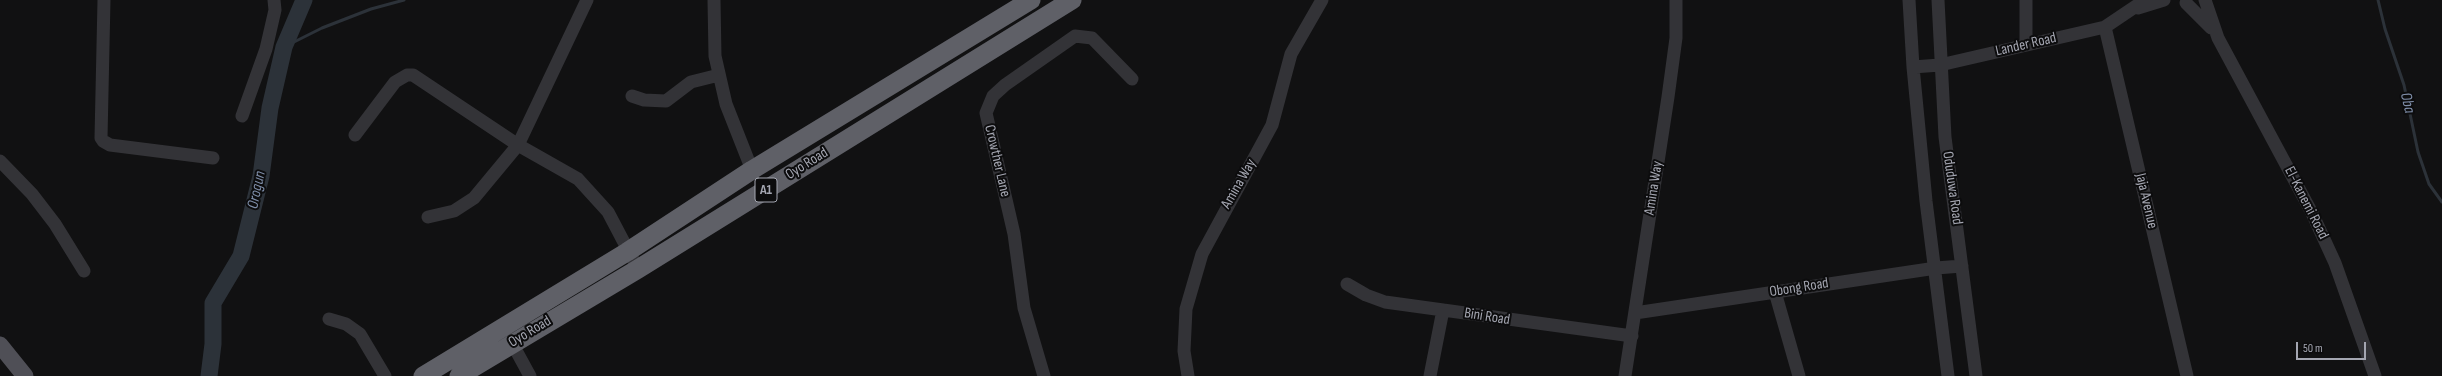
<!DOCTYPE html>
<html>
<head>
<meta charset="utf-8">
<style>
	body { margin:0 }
	#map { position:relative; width:2442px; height:376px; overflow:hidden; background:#111112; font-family:"Sofia Sans Condensed",sans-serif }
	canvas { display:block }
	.scale { position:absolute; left:2296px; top:342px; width:70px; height:18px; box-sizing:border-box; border:2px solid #a4a6b1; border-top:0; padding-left:5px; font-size:12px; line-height:14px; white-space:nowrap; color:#a4a6b1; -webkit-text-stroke:3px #0c0c0d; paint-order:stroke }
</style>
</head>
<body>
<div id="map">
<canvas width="2442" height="376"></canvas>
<div class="scale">50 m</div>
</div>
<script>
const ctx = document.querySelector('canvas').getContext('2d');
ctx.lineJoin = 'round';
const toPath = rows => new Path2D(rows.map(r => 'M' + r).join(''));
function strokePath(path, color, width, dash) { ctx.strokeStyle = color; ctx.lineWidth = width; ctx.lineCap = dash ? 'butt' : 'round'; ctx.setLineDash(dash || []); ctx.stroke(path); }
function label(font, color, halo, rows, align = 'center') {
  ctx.font = font + ' "Sofia Sans Condensed",sans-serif'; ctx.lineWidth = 4; ctx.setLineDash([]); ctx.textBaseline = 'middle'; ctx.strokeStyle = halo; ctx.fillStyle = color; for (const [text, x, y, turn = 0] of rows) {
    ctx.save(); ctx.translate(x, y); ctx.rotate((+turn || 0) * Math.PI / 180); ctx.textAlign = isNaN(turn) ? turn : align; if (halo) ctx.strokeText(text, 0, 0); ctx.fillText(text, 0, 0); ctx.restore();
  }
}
strokePath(toPath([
	[2378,0,2385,29,2404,85,2418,152,2429,184,2442,202],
	[284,47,322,28,371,9,404,0]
]), '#2c3239', 3);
strokePath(toPath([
	[209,376,213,344,213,303,241,256,261,176,270,108,284,47,304,0]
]), '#2c3239', 17);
strokePath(toPath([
	[104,0,101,138,103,141,110,145,213,158],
	[714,0,715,56,726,104,752,170],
	[1909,0,1913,67,1926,201,1948,376],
	[1938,0,1945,137,1976,376],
	[2205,0,2218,38,2312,213,2335,263,2375,376],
	[2186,3,2211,28],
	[2138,8,2164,0],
	[2105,27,2187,376],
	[2026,45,2026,0],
	[1913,67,1940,65,2105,27,2145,0],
	[632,96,644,100,666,101,691,82,719,75],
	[242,116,266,49,275,10,274,0],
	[355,135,395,82,407,75,413,75,518,145,578,179,608,212,638,269],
	[0,161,32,194,55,224,84,271],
	[428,217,454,211,474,198,518,145,587,0],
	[1347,284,1366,295,1385,302,1632,336],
	[1775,292,1799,376],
	[1635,313,1936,268,1962,266],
	[329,319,346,324,360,334,385,376],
	[512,343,530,376],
	[1044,376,1024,308,1014,234,986,113,993,96,1005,85,1075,36,1092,38,1132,79],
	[1188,376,1184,351,1186,309,1202,254,1272,125,1291,54,1322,0],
	[1430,376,1443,310],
	[1625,376,1668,97,1676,38,1676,0]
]), '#333337', 13);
strokePath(toPath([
	[0,345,25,376]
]), '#4f4f56', 17);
strokePath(toPath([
	[423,376,627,252,752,170,1031,0],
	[459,376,638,269,1072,0]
]), '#5f6067', 19);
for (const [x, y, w] of [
	[766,190,22]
]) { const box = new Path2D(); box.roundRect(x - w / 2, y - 12, w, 24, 3); ctx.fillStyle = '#0c0c0d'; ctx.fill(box); strokePath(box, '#a4a6b1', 1); }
label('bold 14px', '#a4a6b1', null, [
	["A1",766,190]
]);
label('15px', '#a4a6b1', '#0c0c0d', [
	["Lander Road",2026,45,-13],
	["Crowther Lane",997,161,77],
	["Oyo Road",807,164,-32],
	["Amina Way",1239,184,-60],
	["Amina Way",1654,188,-81],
	["Oduduwa Road",1952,188,82],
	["Jaja Avenue",2146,201,77],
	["El-Kanemi Road",2306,203,63],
	["Obong Road",1799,288,-9],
	["Bini Road",1487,317,9],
	["Oyo Road",530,332,-31]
]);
label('italic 16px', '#7f8ea9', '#0c0c0d', [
	["Oba",2407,103,77],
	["Orogun",257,190,-78]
]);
</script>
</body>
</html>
